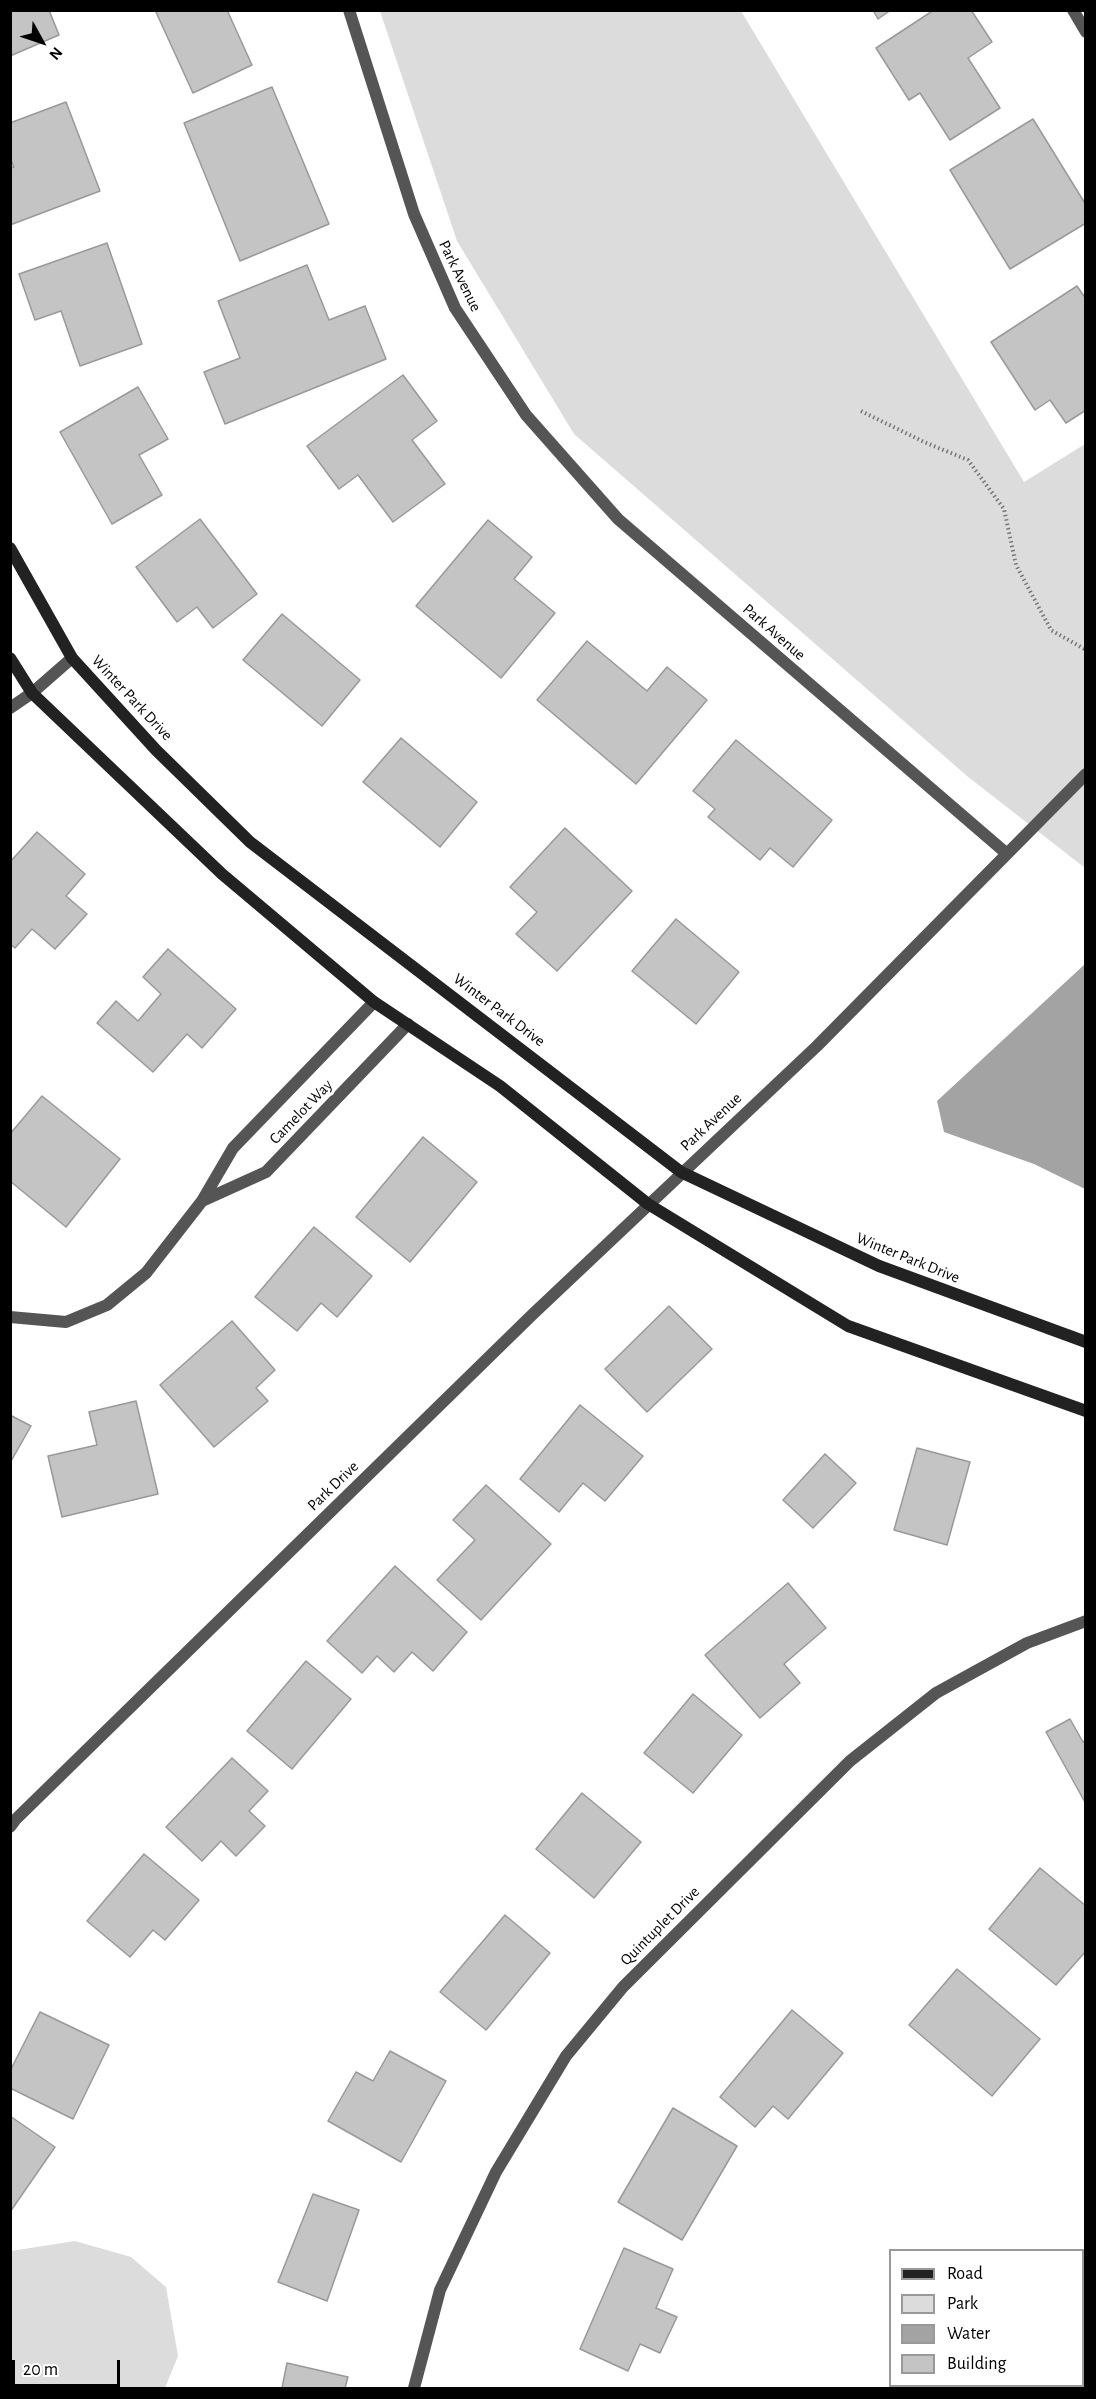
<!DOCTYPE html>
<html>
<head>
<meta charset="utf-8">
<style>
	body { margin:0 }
	#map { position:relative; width:1096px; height:2399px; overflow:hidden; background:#fff; font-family:"Alegreya Sans",sans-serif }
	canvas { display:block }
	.frame { position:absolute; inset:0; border:12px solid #000; pointer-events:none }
	.legend { position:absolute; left:889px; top:2249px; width:195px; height:138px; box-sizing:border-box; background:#fff; border:2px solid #999; margin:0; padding:8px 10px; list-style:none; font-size:18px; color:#000 }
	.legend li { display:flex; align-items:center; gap:12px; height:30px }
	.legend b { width:30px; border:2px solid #999 }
	.north { position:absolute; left:12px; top:12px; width:60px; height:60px; -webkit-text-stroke:4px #fff; paint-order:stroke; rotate:130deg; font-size:16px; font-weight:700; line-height:24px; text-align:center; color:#000 }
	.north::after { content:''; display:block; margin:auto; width:21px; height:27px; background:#000; clip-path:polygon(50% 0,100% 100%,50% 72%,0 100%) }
	.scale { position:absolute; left:12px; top:2360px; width:108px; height:27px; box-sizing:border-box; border:3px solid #000; border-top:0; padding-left:8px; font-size:18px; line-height:21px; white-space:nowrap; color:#000; -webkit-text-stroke:4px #fff; paint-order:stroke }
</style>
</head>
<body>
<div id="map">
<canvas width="1096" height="2399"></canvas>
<div class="frame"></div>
<ul class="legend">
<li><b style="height:8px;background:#222"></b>Road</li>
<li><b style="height:16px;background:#dcdcdc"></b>Park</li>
<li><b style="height:16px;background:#a3a3a3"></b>Water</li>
<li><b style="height:16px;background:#c4c4c4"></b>Building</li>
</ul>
<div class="north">N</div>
<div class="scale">20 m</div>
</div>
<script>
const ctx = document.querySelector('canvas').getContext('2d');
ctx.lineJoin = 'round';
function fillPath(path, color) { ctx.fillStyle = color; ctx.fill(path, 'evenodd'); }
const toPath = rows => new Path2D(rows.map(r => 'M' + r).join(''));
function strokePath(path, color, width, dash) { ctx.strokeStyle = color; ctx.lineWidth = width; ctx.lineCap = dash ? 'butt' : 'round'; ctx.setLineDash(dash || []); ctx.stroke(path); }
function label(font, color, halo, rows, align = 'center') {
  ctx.font = font + ' "Alegreya Sans",sans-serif'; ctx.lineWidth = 6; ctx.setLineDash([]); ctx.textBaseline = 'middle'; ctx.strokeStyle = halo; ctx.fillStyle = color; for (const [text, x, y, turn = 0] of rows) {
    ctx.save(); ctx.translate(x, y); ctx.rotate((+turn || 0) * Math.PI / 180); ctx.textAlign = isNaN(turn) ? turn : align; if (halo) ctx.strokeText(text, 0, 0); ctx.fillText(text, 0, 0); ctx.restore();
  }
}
fillPath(toPath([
	[380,11,741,11,1024,482,1085,444,1085,868,967,776,574,434,457,241],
	[75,2241,131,2257,166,2287,178,2356,165,2388,11,2388,11,2251]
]), '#dcdcdc');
fillPath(toPath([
	[1085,964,1085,1189,1034,1164,944,1132,937,1101]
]), '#a3a3a3');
const building = toPath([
	[10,10,49,10,59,35,10,56,10,10],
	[155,10,227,10,252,65,193,93,155,10],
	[873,10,891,10,878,19,873,10],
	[934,10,971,10,992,42,968,58,1000,108,950,140,920,93,909,100,876,48,934,10],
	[272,87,329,224,240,261,184,123,272,87],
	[66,102,100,191,10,225,10,168,14,167,10,158,10,123,66,102],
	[1033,119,1086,205,1086,223,1010,269,950,170,1033,119],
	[107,243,142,344,80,366,61,311,35,320,19,274,107,243],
	[307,265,329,320,365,306,386,359,225,424,204,372,240,358,218,301,307,265],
	[1077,286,1086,299,1086,410,1066,423,1050,400,1035,410,991,342,1077,286],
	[403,375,437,421,412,440,445,484,393,522,358,475,339,489,307,446,403,375],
	[138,387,168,439,139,455,162,495,112,524,60,432,138,387],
	[200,519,257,594,213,628,197,607,177,622,136,567,200,519],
	[488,520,532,557,514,579,555,613,501,678,416,606,488,520],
	[282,614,360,680,322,726,243,660,282,614],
	[587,641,647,691,667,667,707,700,636,784,537,700,587,641],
	[401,738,477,802,440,847,363,782,401,738],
	[736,740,832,820,793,867,770,848,760,860,708,817,715,809,693,791,736,740],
	[565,828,632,891,557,971,516,934,537,912,510,887,565,828],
	[37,832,85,874,66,896,87,914,55,949,32,929,15,948,10,944,10,862,37,832],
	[676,919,739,972,696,1024,632,971,676,919],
	[168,949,236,1009,202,1048,187,1034,153,1072,97,1023,116,1001,138,1021,161,994,143,977,168,949],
	[42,1096,120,1159,66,1227,10,1181,10,1134,42,1096],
	[423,1137,477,1182,410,1262,356,1217,423,1137],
	[314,1227,372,1276,337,1317,321,1303,297,1331,255,1297,314,1227],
	[669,1306,712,1349,647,1412,605,1369,669,1306],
	[232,1321,275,1370,256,1388,268,1401,214,1447,160,1385,232,1321],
	[136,1401,158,1494,62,1517,48,1456,97,1445,89,1412,136,1401],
	[580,1405,643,1456,605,1501,583,1483,559,1512,520,1479,580,1405],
	[10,1415,31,1426,10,1463,10,1415],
	[917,1448,970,1462,947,1545,894,1530,917,1448],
	[825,1454,856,1483,813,1528,783,1500,825,1454],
	[486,1485,551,1544,481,1620,437,1580,475,1540,453,1520,486,1485],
	[395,1566,467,1632,433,1671,412,1652,394,1672,377,1656,362,1673,327,1641,395,1566],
	[788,1583,826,1628,784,1664,800,1683,760,1718,705,1655,788,1583],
	[306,1661,351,1699,292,1769,247,1731,306,1661],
	[693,1694,742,1735,693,1793,644,1753,693,1694],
	[1070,1719,1083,1742,1086,1741,1086,1804,1046,1732,1070,1719],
	[232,1758,268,1791,249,1811,265,1826,236,1856,221,1841,202,1861,166,1827,232,1758],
	[582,1793,641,1842,594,1898,536,1849,582,1793],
	[144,1854,199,1900,165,1940,153,1930,130,1957,87,1921,144,1854],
	[1040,1868,1086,1906,1086,1951,1056,1985,989,1929,1040,1868],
	[505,1915,550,1953,486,2030,440,1992,505,1915],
	[957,1969,1040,2039,992,2096,909,2025,957,1969],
	[792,2010,843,2053,788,2119,773,2106,755,2127,720,2097,792,2010],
	[40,2012,109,2045,73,2119,10,2088,10,2071,40,2012],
	[390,2051,446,2081,401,2162,328,2121,356,2072,373,2081,390,2051],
	[673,2108,737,2146,682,2240,618,2202,673,2108],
	[10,2116,55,2147,10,2212,10,2116],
	[313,2194,359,2210,327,2301,278,2282,313,2194],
	[624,2248,673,2269,656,2308,677,2317,660,2353,640,2344,628,2371,580,2349,624,2248],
	[287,2363,348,2377,345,2388,282,2388,287,2363]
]);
fillPath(building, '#c4c4c4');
strokePath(building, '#999', 1.5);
strokePath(toPath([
	[861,411,924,442,968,460,1004,509,1016,565,1051,630,1086,650]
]), '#777', 4, [1.5, 3]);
strokePath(toPath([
	[349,10,414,214,455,308,526,415,618,519,1006,853],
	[1073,10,1086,32],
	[10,708,32,693,72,658],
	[202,1201,266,1172,408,1024],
	[10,1317,66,1322,107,1305,146,1273,202,1201,233,1148,374,1002],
	[10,1827,16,1819,533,1314,817,1046,1086,774],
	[414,2388,440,2290,496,2172,566,2056,623,1987,850,1761,936,1693,1027,1643,1086,1621]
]), '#555', 12);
strokePath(toPath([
	[10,548,72,658,156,750,250,842,681,1172,879,1266,1086,1342],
	[10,658,32,693,222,874,374,1002,500,1086,648,1204,848,1326,1086,1411]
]), '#222', 12);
label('16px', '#000', '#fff', [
	["Park Avenue",460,276,64],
	["Park Avenue",774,632,41],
	["Winter Park Drive",132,698,47],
	["Winter Park Drive",499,1010,37],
	["Camelot Way",301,1112,-46],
	["Park Avenue",711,1122,-43],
	["Winter Park Drive",908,1258,22],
	["Park Drive",333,1486,-44],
	["Quintuplet Drive",660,1926,-45]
]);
</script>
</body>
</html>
